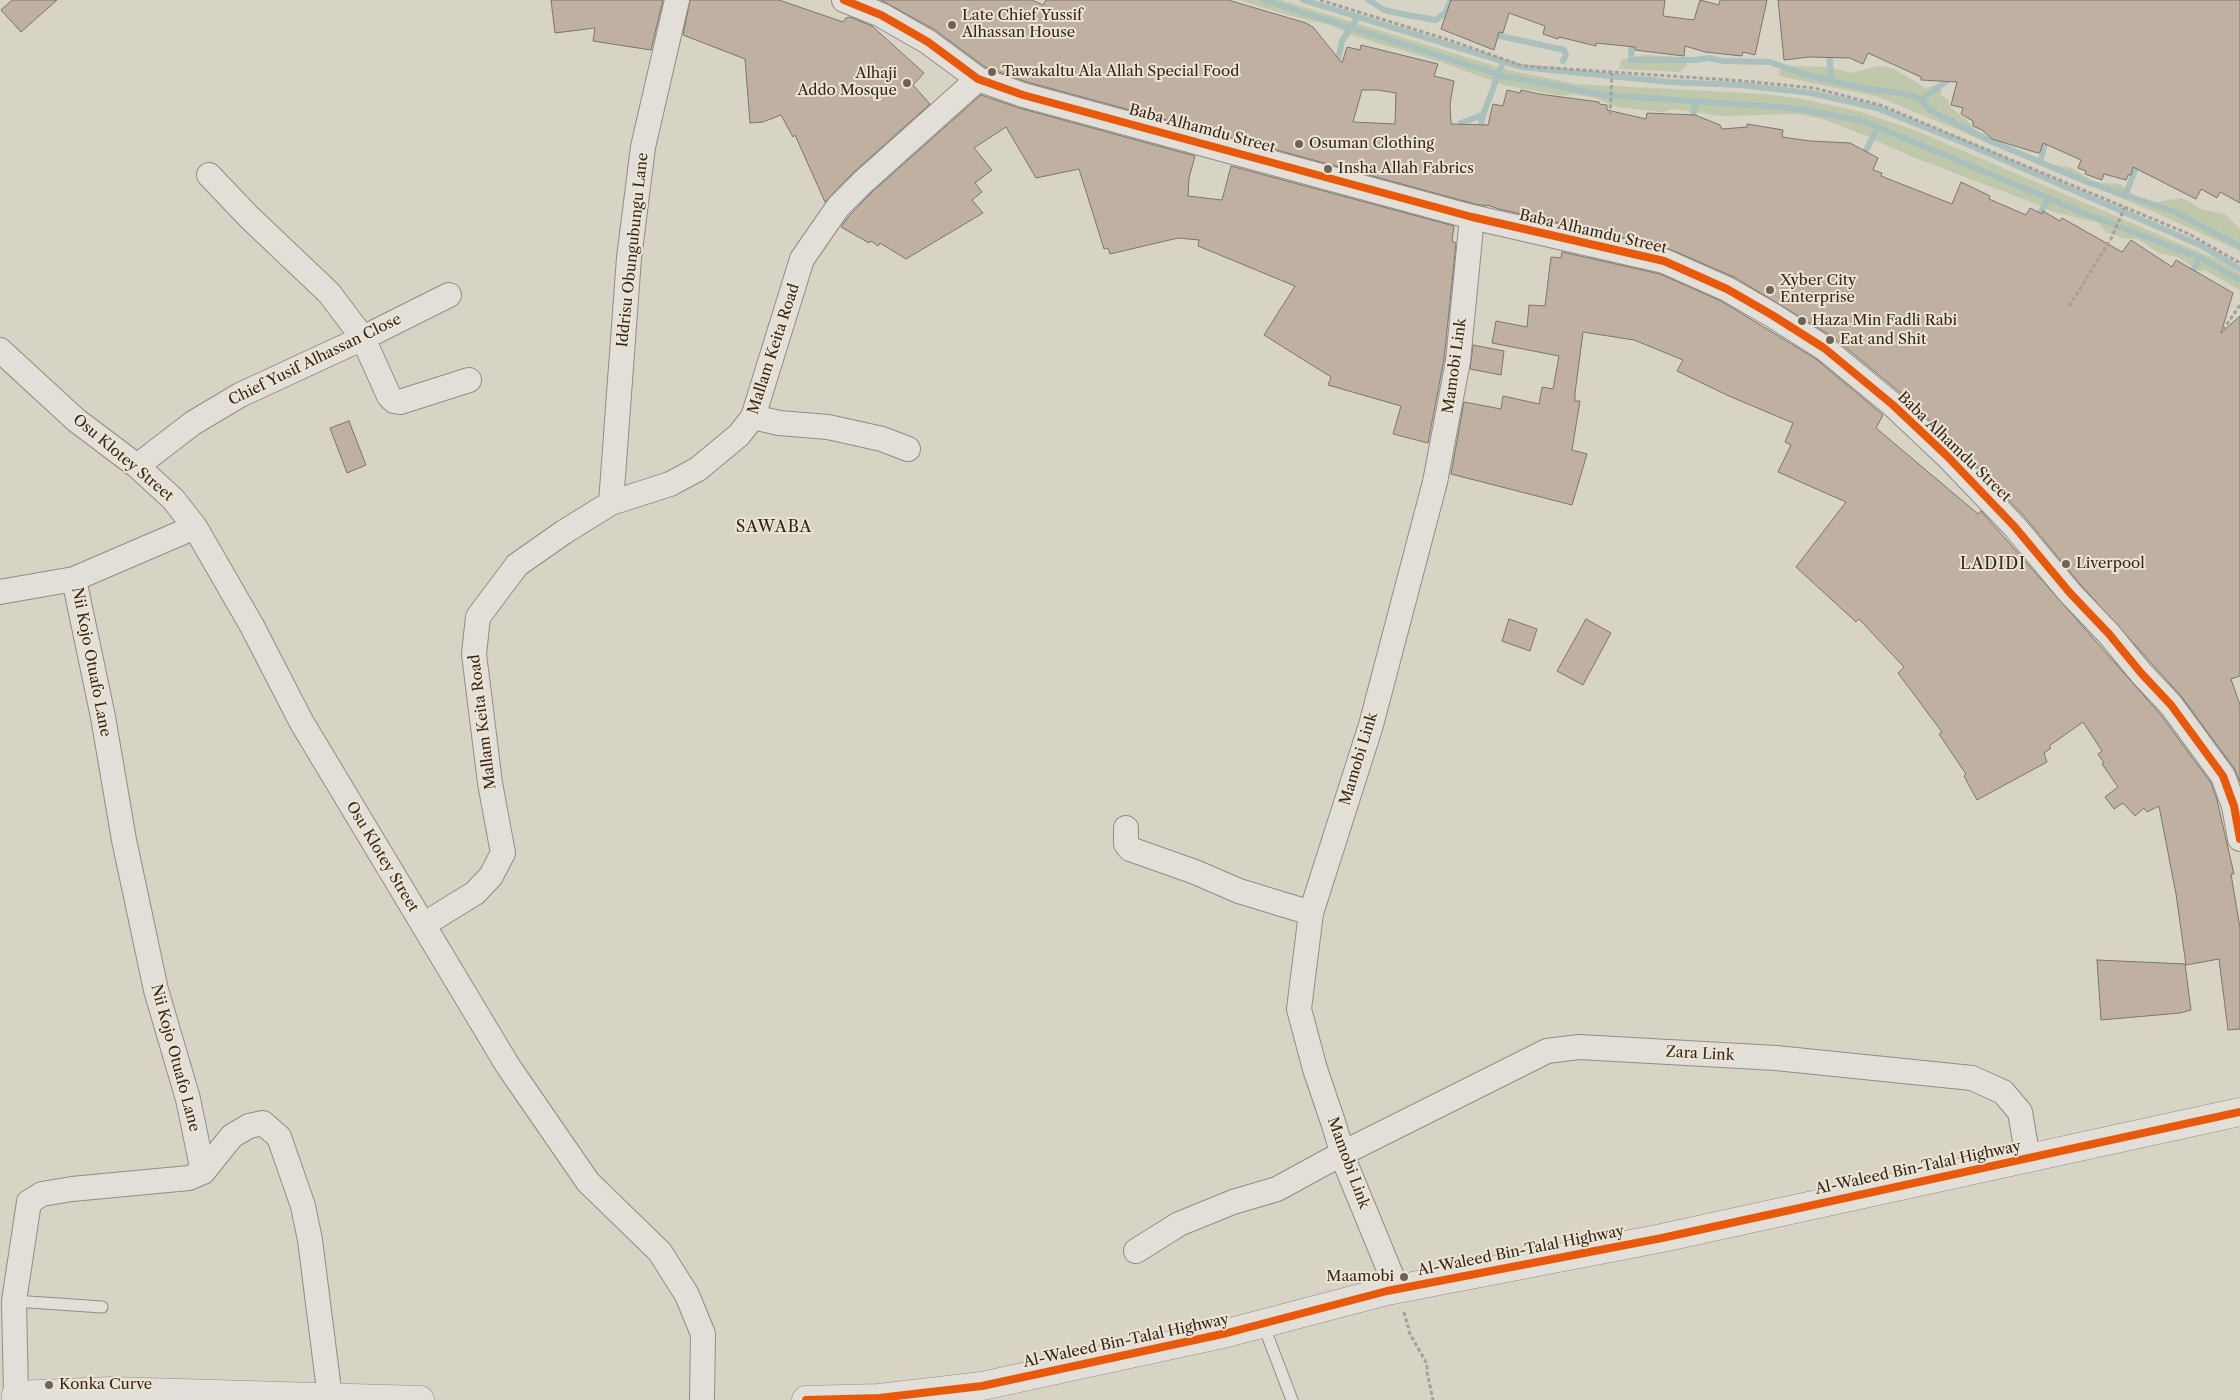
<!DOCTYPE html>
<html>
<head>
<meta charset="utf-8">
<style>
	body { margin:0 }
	canvas { display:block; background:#d7d3c5 }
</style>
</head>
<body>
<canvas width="2240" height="1400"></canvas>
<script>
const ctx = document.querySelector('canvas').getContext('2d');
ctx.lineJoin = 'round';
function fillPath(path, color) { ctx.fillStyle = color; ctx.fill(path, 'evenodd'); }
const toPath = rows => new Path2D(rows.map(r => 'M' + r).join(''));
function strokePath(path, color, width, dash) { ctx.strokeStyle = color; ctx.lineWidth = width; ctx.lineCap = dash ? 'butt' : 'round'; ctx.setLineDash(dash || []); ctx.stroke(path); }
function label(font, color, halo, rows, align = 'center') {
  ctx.font = font + ' "Libre Caslon Text",serif'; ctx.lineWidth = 4; ctx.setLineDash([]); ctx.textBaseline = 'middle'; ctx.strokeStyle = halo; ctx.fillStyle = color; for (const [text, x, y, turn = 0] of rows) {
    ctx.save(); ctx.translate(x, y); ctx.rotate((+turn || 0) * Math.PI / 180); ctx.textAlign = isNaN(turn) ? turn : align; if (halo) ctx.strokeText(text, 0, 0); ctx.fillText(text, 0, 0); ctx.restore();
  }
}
fillPath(toPath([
	[1239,0,1281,0,1508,70,1576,84,1764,94,1802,99,1861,112,1919,132,2218,260,2240,273,2240,290,2205,270,2199,271,2178,257,2161,254,2138,239,2126,239,2106,232,2099,223,2054,212,2026,200,1915,158,1866,136,1826,120,1797,114,1722,116,1673,109,1664,112,1644,110,1616,107,1596,98,1570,94,1564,96,1503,85,1441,62,1354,36,1333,26,1284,14],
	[1644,55,1680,57,1687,65,1680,72,1619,69,1622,59],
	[1780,66,1829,67,1850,73,1879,66,1895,69,1925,88,1941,84,1941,96,1948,99,1950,107,1968,121,1976,131,2025,155,2045,163,2072,168,2094,182,2120,184,2136,197,2144,200,2157,202,2181,198,2189,201,2201,209,2225,214,2240,229,2240,251,2159,214,1879,97,1779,76]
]), '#bfc8ab');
strokePath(toPath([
	[1263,0,1503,76,1605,95,1792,108,1863,121,2081,212,2200,258,2240,280],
	[1303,0,1521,67,1670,82,1741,85,1811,93,1877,108,1967,144,2200,245,2240,269],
	[1369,0,1384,10,1407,15,1436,20,1445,13,1453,17],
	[1445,13,1451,0],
	[1491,34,1564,50,1566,55,1563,61],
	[1632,38,1631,60,1694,60,1709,58,1723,61,1770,62,1806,75,1863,88,1911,95,1921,100,1930,110,1988,140,2087,182,2175,212,2240,246],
	[1829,50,1831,79],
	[1337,65,1342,41,1358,17],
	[1921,100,1952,77],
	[1461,123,1483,115],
	[1692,123,1696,101],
	[1479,133,1483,115,1503,62],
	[1862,158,1878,127],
	[2040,162,2047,136],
	[2125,196,2138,162],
	[2036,220,2049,198],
	[2190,276,2200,258]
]), '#a9c0bd', 6);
const building = toPath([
	[12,0,57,0,21,32,1,10,12,0],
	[551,0,663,0,651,50,593,41,595,28,555,33,551,0],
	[690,0,779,0,843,22,846,18,850,17,872,26,924,73,913,85,930,104,854,172,825,202,795,135,793,137,781,115,763,122,750,123,745,59,683,35,690,0],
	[881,0,1032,0,1043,5,1046,0,1228,0,1306,23,1313,27,1342,63,1347,47,1360,50,1361,45,1438,64,1434,76,1454,81,1450,104,1451,124,1488,125,1493,104,1503,106,1507,90,1520,93,1521,90,1539,94,1599,102,1599,104,1607,105,1607,110,1646,119,1647,113,1695,115,1720,125,1722,129,1747,127,1747,124,1783,130,1782,137,1810,141,1850,143,1878,158,1873,170,1882,173,1881,176,1952,204,1961,182,1990,196,1989,199,2026,215,2030,208,2042,214,2043,211,2060,221,2062,218,2122,252,2131,240,2172,267,2176,260,2233,293,2221,333,2240,316,2240,676,2231,679,2240,705,2240,782,2234,768,2181,696,2080,584,2024,516,1957,446,1902,394,1833,337,1734,277,1667,248,1499,209,1487,205,1487,206,1475,204,1027,82,985,67,935,30,881,0],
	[1362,90,1377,90,1396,93,1395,124,1353,122,1362,90],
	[1451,0,1665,0,1663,16,1694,20,1700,0,1719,5,1720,0,1767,0,1755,55,1743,52,1742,56,1705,52,1685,46,1684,56,1635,50,1635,47,1596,43,1596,46,1559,37,1558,39,1543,34,1545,26,1509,13,1503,33,1499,32,1494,50,1441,29,1451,0],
	[1778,0,2240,0,2240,203,2220,192,2217,198,2201,189,2196,199,2133,167,2131,175,2128,175,2126,180,2104,174,2102,180,2085,174,2086,171,2078,168,2081,160,2043,143,2040,152,2038,153,1992,139,1982,130,1973,126,1973,121,1961,114,1963,108,1951,105,1957,82,1921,80,1921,77,1868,53,1863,64,1850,58,1809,57,1784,60,1778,0],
	[981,95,1019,108,1195,156,1189,178,1188,196,1222,200,1231,166,1454,226,1452,241,1456,243,1444,359,1428,443,1393,434,1401,406,1328,385,1331,377,1264,335,1295,286,1198,246,1199,240,1178,238,1110,254,1108,248,1104,249,1079,169,1036,178,1006,127,974,148,992,170,975,183,982,192,972,200,983,213,906,259,880,243,878,246,871,241,869,243,841,227,849,216,872,192,981,95],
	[1562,252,1660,274,1721,301,1816,359,1883,415,1876,428,1978,514,1981,511,2160,714,2211,783,2217,800,2234,874,2231,874,2240,928,2240,1029,2228,1030,2219,959,2186,965,2176,894,2159,806,2147,812,2144,808,2135,816,2123,803,2114,809,2105,797,2118,787,2102,764,2104,763,2098,754,2102,751,2083,722,2049,746,2051,748,2044,753,2047,762,1977,800,1964,776,1966,774,1939,734,1942,732,1898,673,1904,667,1859,619,1856,622,1796,567,1846,502,1778,472,1791,445,1785,442,1793,423,1729,396,1677,371,1683,360,1634,340,1583,332,1575,393,1575,401,1580,401,1572,450,1587,454,1572,505,1451,474,1464,402,1501,409,1503,396,1539,404,1542,387,1553,389,1559,356,1492,343,1496,321,1527,327,1529,305,1545,306,1551,257,1561,258,1562,252],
	[1473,345,1504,351,1501,375,1470,369,1473,345],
	[349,421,366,465,347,473,330,428,349,421],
	[1509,619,1537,629,1530,651,1502,641,1509,619],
	[1586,619,1611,633,1583,685,1557,671,1586,619],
	[2097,960,2185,964,2191,1010,2180,1013,2101,1020,2097,960]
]);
fillPath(building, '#bfb0a2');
strokePath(building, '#7b766e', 1);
const service = toPath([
	[14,1301,102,1307],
	[1263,1324,1292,1400]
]);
const minor = toPath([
	[844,0,881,15,928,42,978,79,1023,95,1472,217,1664,261,1727,289,1772,315,1824,348,1893,405,1947,456,2014,526,2070,593,2109,634,2141,673,2171,705,2223,776,2234,806,2240,839],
	[209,175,249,217,329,293,363,338,389,396,394,401,400,402,469,380],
	[0,350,76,420,137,466,173,499,195,527,252,626,302,723,508,1066,588,1182,660,1252,687,1295,703,1334,702,1400],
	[753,417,779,423,828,427,882,439,908,449],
	[137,466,193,423,240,395,363,338,449,295],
	[611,503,629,258,643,147,677,0],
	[74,579,103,717,124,840,156,990,188,1099,203,1172],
	[0,592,74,579,195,527],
	[1126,828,1126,844,1130,849,1195,872,1239,891,1311,913],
	[423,925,475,893,491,876,503,853,490,783,474,654,478,617,517,565,564,532,611,503,670,484,698,469,739,435,753,417,802,259,838,207,863,182,978,79],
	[1136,1251,1179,1224,1233,1202,1277,1189,1343,1153,1547,1051,1579,1047,1776,1058,1972,1078,2003,1092,2020,1112,2028,1159],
	[1397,1289,1346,1165,1334,1125,1315,1069,1299,1009,1311,913,1371,725,1435,482,1458,361,1472,217],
	[16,1395,14,1301,29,1202,42,1194,72,1189,189,1178,203,1172,232,1136,249,1126,263,1123,279,1137,303,1206,310,1240,330,1398]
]);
const tertiary = toPath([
	[16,1400,16,1395,111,1391,420,1400],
	[806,1400,879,1398,982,1386,1227,1333,1387,1291,1662,1238,2240,1112]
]);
strokePath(service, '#928d84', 13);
strokePath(minor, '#928d84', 26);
strokePath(tertiary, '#928d84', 29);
strokePath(toPath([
	[1320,0,1449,40,1523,66,1744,81,1814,88,1880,105,2189,234,2240,263],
	[1610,115,1612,73],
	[2069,306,2111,239,2125,207],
	[2223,330,2240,305],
	[1404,1312,1410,1334,1427,1364,1427,1372,1433,1400]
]), '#a5a09a', 3, [4, 2.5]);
strokePath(service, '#e1dfd8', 11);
strokePath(minor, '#e1dfd8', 24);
strokePath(tertiary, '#e1dfd8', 28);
strokePath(toPath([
	[844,0,881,15,928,42,978,79,1023,95,1472,217,1664,261,1727,289,1772,315,1824,348,1893,405,1947,456,2014,526,2070,593,2109,634,2141,673,2171,705,2223,776,2234,806,2240,839],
	[806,1400,879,1398,982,1386,1227,1333,1387,1291,1662,1238,2240,1112]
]), '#e8590c', 8);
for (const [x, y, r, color] of [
	[952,25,5,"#716257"],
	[992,72,5,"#716257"],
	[907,83,5,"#716257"],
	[1299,144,5,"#716257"],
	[1328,169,5,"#716257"],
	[1770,290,5,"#716257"],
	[1802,321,5,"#716257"],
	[1830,340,5,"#716257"],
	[2066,564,5,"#716257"],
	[1404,1277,5,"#716257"],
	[49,1385,5,"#716257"]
]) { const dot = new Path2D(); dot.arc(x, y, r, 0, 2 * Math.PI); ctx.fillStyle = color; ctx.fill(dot); strokePath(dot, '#eae5d4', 2); }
label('15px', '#3a251c', '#eae5d4', [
	["Late Chief Yussif",962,16],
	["Alhassan House",962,33],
	["Tawakaltu Ala Allah Special Food",1002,72],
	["Alhaji",897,74,"right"],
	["Addo Mosque",897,91,"right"],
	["Osuman Clothing",1309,144],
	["Insha Allah Fabrics",1338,169],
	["Xyber City",1780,281],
	["Enterprise",1780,298],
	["Haza Min Fadli Rabi",1812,321],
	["Eat and Shit",1840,340],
	["Liverpool",2076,564],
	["Maamobi",1394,1277,"right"],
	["Konka Curve",59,1385]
], 'left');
label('15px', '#3a251c', '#eae5d4', [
	["Baba Alhamdu Street",1202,129,15],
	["Baba Alhamdu Street",1593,232,13],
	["Iddrisu Obungubungu Lane",633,250,-84],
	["Mallam Keita Road",774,349,-72],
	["Chief Yusif Alhassan Close",315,360,-26],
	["Mamobi Link",1455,366,-82],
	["Baba Alhamdu Street",1954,447,44],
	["Osu Klotey Street",123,458,40],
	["Nii Kojo Otuafo Lane",91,662,79],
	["Mallam Keita Road",483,722,-97],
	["Mamobi Link",1359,759,-73],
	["Osu Klotey Street",382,857,59],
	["Zara Link",1700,1054,3],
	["Nii Kojo Otuafo Lane",175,1058,75],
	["Mamobi Link",1348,1163,70],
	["Al-Waleed Bin-Talal Highway",1918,1168,-12],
	["Al-Waleed Bin-Talal Highway",1521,1251,-11],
	["Al-Waleed Bin-Talal Highway",1126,1341,-12]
]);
ctx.letterSpacing = '1px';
label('16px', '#3a251c', '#eae5d4', [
	["SAWABA",774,527],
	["LADIDI",1993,564]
]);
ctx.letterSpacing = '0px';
</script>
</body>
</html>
